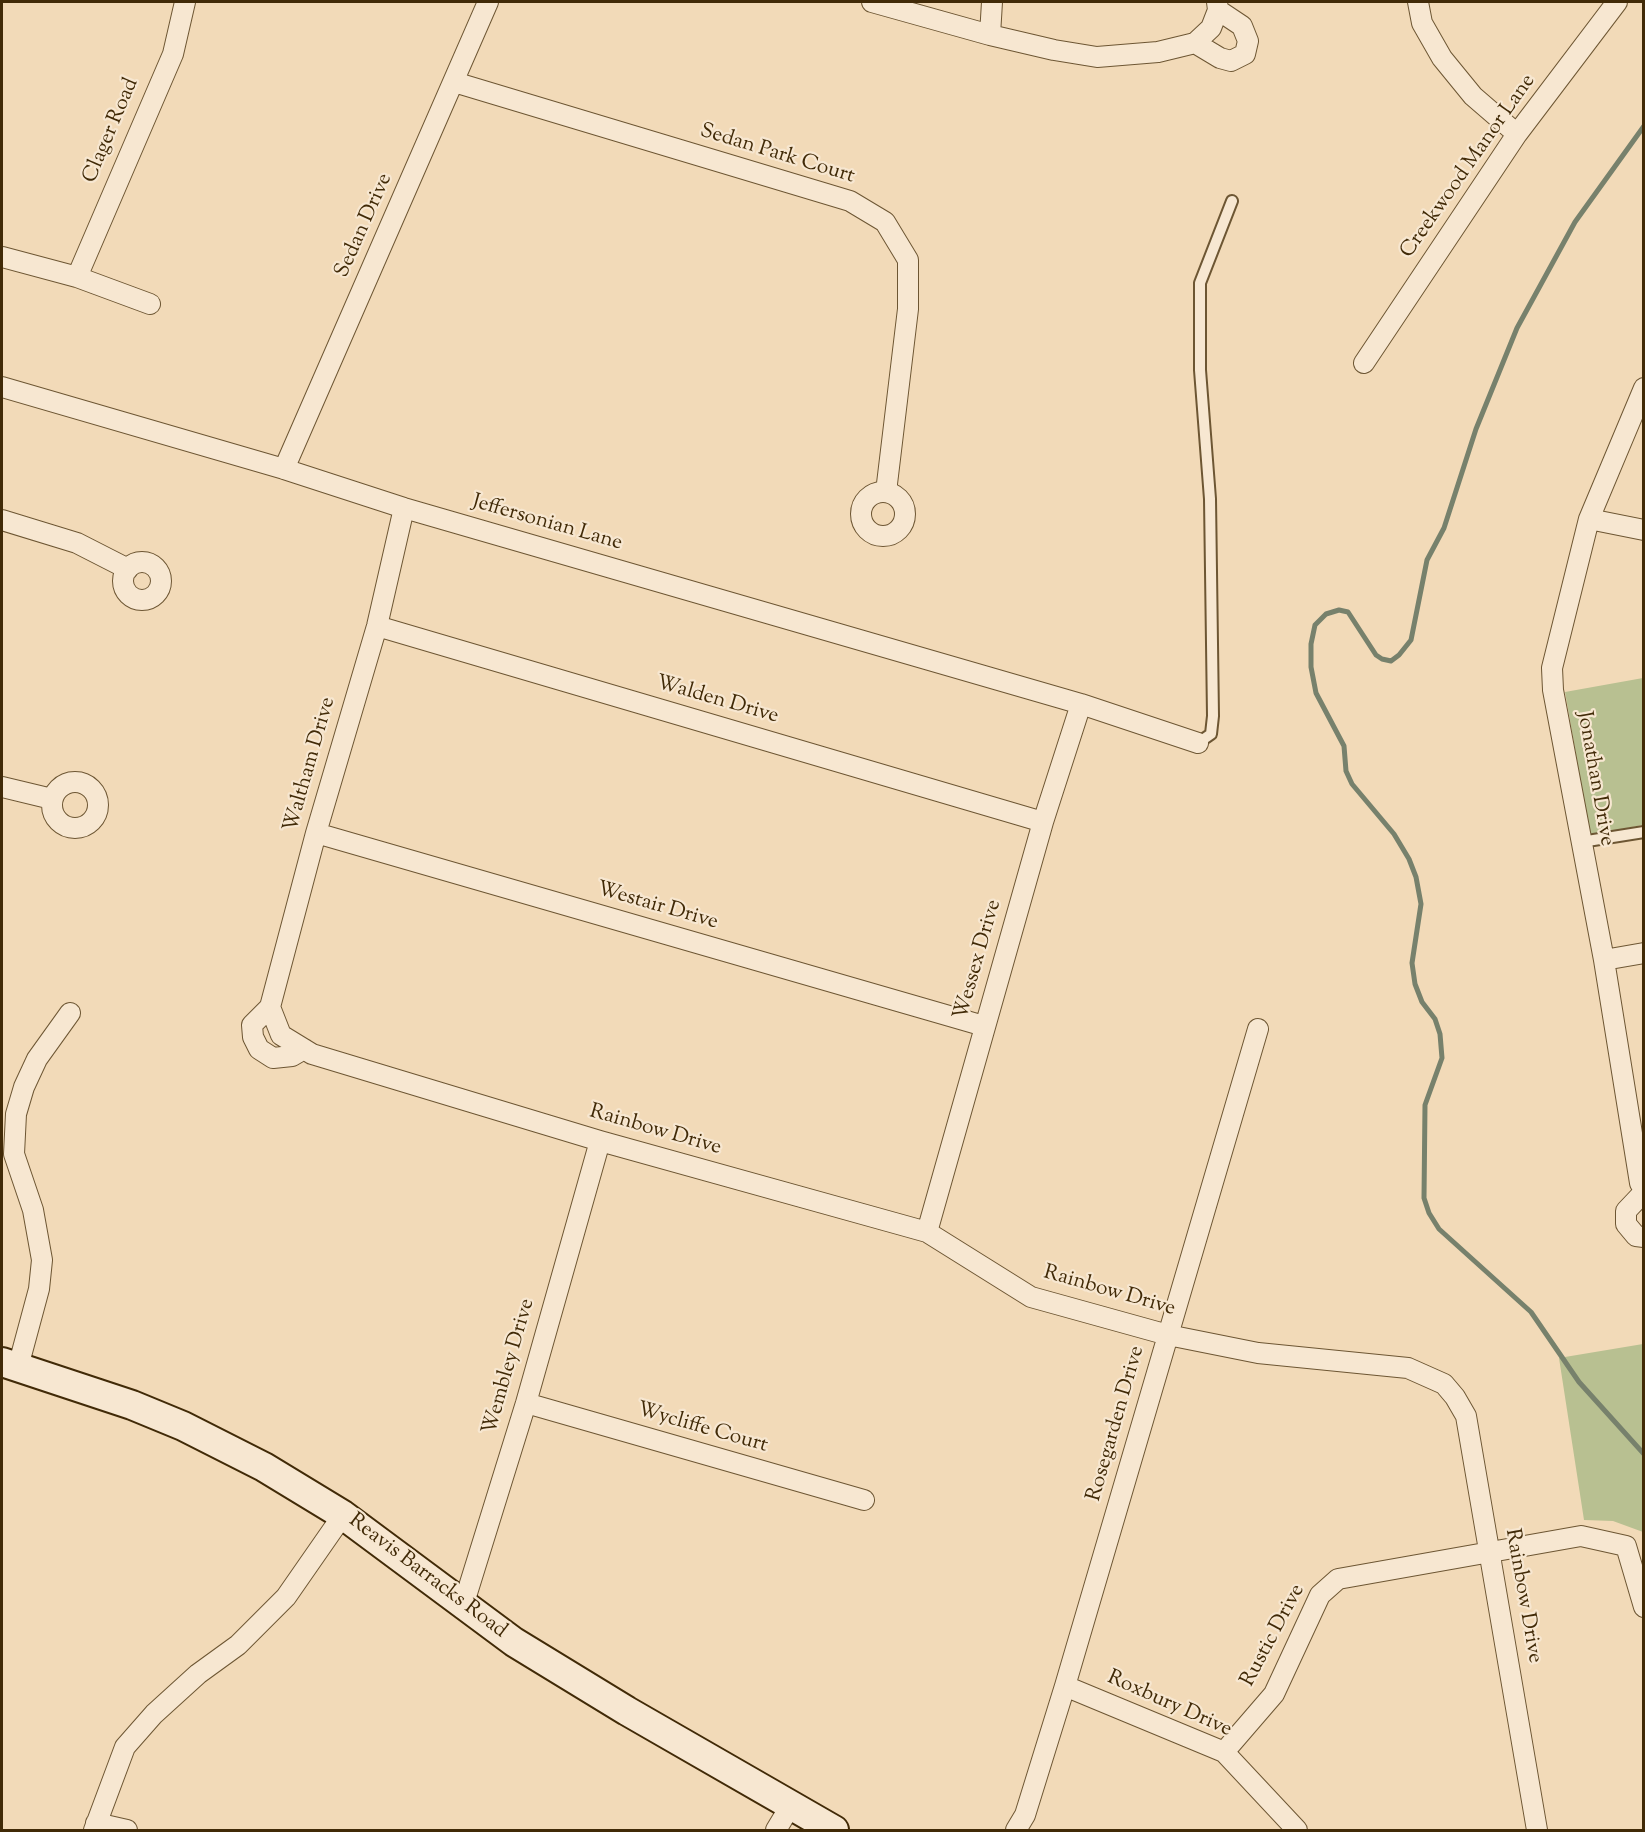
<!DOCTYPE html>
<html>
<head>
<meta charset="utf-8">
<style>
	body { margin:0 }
	#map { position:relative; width:1645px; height:1832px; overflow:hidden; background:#f2dab8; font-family:"Sorts Mill Goudy",serif }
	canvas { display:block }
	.frame { position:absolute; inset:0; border:3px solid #412a07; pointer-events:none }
</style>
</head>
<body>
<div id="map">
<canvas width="1645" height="1832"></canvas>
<div class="frame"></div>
</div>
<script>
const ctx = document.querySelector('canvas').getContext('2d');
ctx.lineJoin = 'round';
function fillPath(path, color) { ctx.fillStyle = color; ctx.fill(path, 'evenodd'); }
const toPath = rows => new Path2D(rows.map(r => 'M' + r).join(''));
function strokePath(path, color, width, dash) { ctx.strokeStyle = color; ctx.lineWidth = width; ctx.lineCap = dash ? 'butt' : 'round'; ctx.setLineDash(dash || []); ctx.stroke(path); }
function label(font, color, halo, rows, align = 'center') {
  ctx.font = font + ' "Sorts Mill Goudy",serif'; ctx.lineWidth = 4.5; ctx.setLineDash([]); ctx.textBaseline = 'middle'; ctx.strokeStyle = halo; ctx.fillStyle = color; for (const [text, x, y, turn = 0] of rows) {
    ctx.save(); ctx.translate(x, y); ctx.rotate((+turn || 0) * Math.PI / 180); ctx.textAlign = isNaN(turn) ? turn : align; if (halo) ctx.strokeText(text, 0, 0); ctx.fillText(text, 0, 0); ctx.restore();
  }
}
fillPath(toPath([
	[1643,678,1643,825,1590,835,1565,692],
	[1643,1344,1644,1344,1643,1532,1613,1521,1584,1520,1559,1358]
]), '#b8c091');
strokePath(toPath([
	[1644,126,1575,222,1517,328,1476,429,1444,528,1427,560,1411,640,1399,655,1391,661,1382,659,1376,655,1348,612,1339,610,1326,614,1315,625,1311,644,1311,667,1316,693,1344,746,1346,771,1352,784,1394,834,1409,859,1416,877,1421,904,1412,963,1415,984,1422,1002,1435,1019,1440,1034,1442,1058,1425,1105,1424,1198,1429,1213,1439,1229,1531,1312,1579,1382,1644,1454]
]), '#77816c', 5);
const lane = toPath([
	[1198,743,1211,734,1213,716,1210,499,1200,370,1200,283,1232,201],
	[1581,842,1644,832]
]);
const street = toPath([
	[872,2,990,35,1054,50,1097,57,1158,52,1195,43,1211,28,1218,10,1217,2],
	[1418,2,1422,23,1442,58,1473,96,1517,134],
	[990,35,992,2],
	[1195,43,1220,58,1231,61,1245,54,1248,41,1242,26,1218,10],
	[454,82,850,201,885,222,908,260,908,309,886,492],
	[2,257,77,277,150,304],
	[77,277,173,54,185,2],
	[1364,363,1517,134,1617,2],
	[2,387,284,469,404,508,1081,704,1198,743],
	[1644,388,1589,519,1552,668,1553,690,1604,960,1640,1183,1644,1190],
	[284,469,488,2],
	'861 514a22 22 0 1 1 44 0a22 22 0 1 1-44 0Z',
	[404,508,377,626,316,833,270,1007,281,1035,312,1054,600,1141,927,1232,1031,1297,1168,1335,1258,1353,1408,1368,1444,1384,1455,1397,1466,1416,1537,1830],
	[1589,519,1644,530],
	[2,520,77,543,128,569],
	'123 581a19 19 0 1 1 38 0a19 19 0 1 1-38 0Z',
	[377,626,1043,822],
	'52 805a23 23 0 1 1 46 0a23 23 0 1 1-46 0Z',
	[2,787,52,799],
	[316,833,984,1026],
	[1604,960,1644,953],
	[270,1007,252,1025,253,1037,259,1049,273,1058,292,1056,304,1049],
	[1644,1192,1626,1211,1626,1224,1636,1236,1644,1237],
	[927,1232,1043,822,1081,704],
	[18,1367,39,1289,42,1260,33,1210,14,1154,16,1114,24,1087,37,1059,70,1013],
	[526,1403,864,1500],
	[463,1606,526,1403,600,1141],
	[1065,1686,1224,1752,1297,1830],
	[1224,1752,1274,1694,1320,1595,1338,1579,1581,1536,1626,1546,1644,1607],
	[96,1823,127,1830],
	[94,1830,125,1747,154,1714,198,1674,238,1645,286,1597,343,1515],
	[776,1830,791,1805],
	[1016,1830,1025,1815,1065,1686,1258,1029]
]);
const secondary = toPath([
	[2,1362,132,1405,183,1426,264,1467,343,1515,514,1642,627,1711,834,1830]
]);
strokePath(lane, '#6d5633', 14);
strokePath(street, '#6d5633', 22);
strokePath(secondary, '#412a07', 32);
strokePath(lane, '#f7e7d1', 10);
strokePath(street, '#f7e7d1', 20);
strokePath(secondary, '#f7e7d1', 28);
label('21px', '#412a07', '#f7e7d1', [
	["Clager Road",112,131,-67],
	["Sedan Park Court",777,155,17],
	["Creekwood Manor Lane",1469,167,-55],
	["Sedan Drive",365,226,-66],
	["Jeffersonian Lane",547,524,16],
	["Walden Drive",717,701,16],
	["Waltham Drive",311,765,-74],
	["Jonathan Drive",1594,779,80],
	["Westair Drive",657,907,16],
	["Wessex Drive",979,960,-74],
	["Rainbow Drive",655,1131,16],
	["Rainbow Drive",1109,1292,16],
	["Wembley Drive",510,1367,-74],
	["Rosegarden Drive",1117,1424,-74],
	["Wycliffe Court",702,1429,16],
	["Reavis Barracks Road",427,1577,37],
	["Rainbow Drive",1522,1596,80],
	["Rustic Drive",1274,1636,-62],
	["Roxbury Drive",1169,1705,24]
]);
</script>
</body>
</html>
